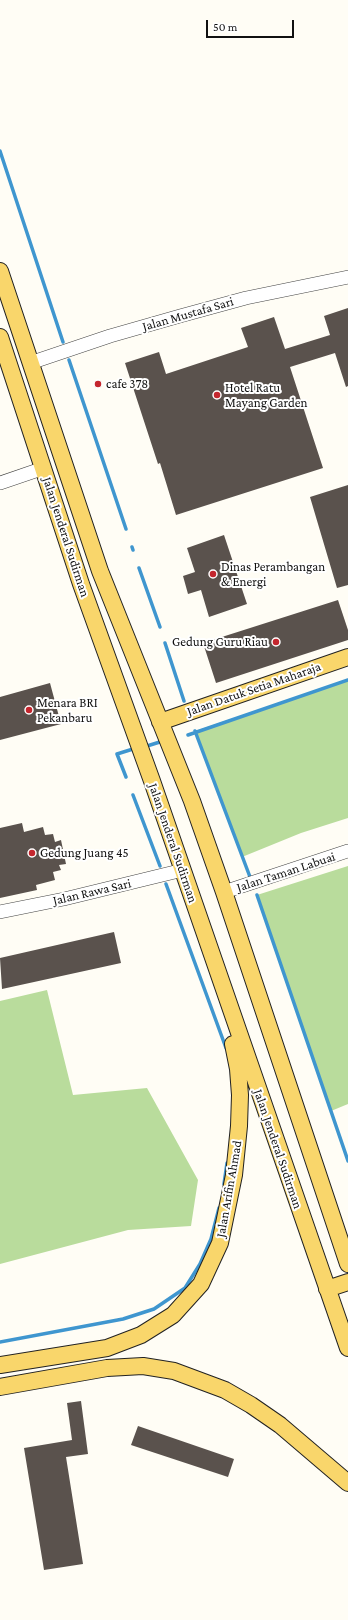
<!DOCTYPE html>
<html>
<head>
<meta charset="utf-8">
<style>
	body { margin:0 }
	#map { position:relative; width:348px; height:1620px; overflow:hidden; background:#fffdf5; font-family:"Crimson Pro",serif }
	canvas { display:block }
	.scale { position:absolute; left:206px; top:20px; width:88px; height:18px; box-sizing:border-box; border:2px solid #111; border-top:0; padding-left:5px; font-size:12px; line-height:14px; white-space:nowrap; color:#111; -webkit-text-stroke:3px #fff; paint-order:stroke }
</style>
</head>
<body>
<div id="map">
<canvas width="348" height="1620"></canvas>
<div class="scale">50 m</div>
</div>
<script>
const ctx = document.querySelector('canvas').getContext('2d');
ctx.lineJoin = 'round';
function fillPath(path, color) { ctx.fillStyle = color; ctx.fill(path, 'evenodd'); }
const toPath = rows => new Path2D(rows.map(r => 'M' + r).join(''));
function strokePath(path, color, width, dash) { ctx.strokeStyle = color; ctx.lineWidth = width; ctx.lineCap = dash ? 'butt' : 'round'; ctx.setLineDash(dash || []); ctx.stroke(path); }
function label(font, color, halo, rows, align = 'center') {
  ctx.font = font + ' "Crimson Pro",serif'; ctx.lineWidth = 4; ctx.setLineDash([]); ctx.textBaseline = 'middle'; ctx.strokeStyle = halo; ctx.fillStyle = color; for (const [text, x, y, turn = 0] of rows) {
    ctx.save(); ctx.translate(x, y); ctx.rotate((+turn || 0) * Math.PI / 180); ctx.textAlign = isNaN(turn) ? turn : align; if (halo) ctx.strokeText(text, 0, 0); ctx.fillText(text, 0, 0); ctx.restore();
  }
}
fillPath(toPath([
	[348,680,348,818,301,833,242,857,195,731],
	[348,866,348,1104,331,1111,257,895],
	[47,990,73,1095,147,1088,198,1180,191,1226,128,1230,0,1264,0,1001]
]), '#b9dc9c');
strokePath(toPath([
	[0,151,63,342],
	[69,360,126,529],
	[132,547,133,550],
	[139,568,160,627],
	[165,643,184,701],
	[195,731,250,877],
	[188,735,348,680],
	[147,746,163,741],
	[126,777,117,754,133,749],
	[133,795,160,866],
	[166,884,226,1048],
	[257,895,348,1161],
	[224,1184,227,1163],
	[0,1342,123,1319,154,1309,185,1288,200,1264,211,1239,219,1208]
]), '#3f96cf', 3.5);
fillPath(toPath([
	[348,308,348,386,346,387,335,353,290,367,323,468,176,515,160,463,158,464,125,363,159,352,166,374,248,347,241,328,274,317,285,349,330,335,324,316],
	[348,485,348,585,337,588,310,497],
	[224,535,247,604,209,617,201,590,188,594,183,576,195,572,187,548],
	[338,600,348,630,348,640,216,683,203,643],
	[50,683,61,724,0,740,0,697],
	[22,823,24,832,43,827,45,835,53,834,55,842,61,840,66,864,59,865,61,870,53,872,55,880,36,885,37,890,0,898,0,828],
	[114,932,121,963,2,989,0,958],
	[81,1401,88,1454,66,1457,83,1564,44,1570,24,1448,72,1440,67,1403],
	[138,1426,234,1459,228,1477,131,1445]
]), '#5a524d');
const minor = toPath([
	[30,363,110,336,180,316,246,298,348,277],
	[0,483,44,468],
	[224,892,348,851],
	[0,912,64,899,183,870]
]);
const major = toPath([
	[0,271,100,571,192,801,224,892,348,1264],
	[0,337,81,584,152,781,348,1348],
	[160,722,348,657],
	[327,1289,348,1282],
	[0,1365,107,1348,141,1335,173,1315,201,1284,220,1243,234,1175,239,1126,240,1095,238,1069,233,1044],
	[0,1387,107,1368,143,1366,174,1371,225,1390,251,1405,280,1425,348,1483]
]);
strokePath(minor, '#444', 14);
strokePath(major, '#222', 18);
strokePath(minor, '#fff', 13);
strokePath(major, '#f9d66b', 16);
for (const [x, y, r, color] of [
	[98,384,4,"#c4262e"],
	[217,395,4,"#c4262e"],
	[213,574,4,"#c4262e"],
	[276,642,4,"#c4262e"],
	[29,710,4,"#c4262e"],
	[32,853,4,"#c4262e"]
]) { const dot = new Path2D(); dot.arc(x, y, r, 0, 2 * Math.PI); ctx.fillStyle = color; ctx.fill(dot); strokePath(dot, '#fff', 1.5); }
label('13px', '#111', '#fff', [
	["Jalan Mustafa Sari",188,314,-16],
	["Jalan Jenderal Sudirman",66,537,72],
	["Jalan Datuk Setia Maharaja",254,689,-19],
	["Jalan Jenderal Sudirman",173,843,71],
	["Jalan Taman Labuai",286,872,-18],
	["Jalan Rawa Sari",92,892,-13],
	["Jalan Jenderal Sudirman",278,1149,71],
	["Jalan Arifin Ahmad",229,1189,-80]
]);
label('13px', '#111', '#fff', [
	["cafe 378",106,384],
	["Hotel Ratu",225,388],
	["Mayang Garden",225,403],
	["Dinas Perambangan",221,567],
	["& Energi",221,582],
	["Gedung Guru Riau",268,642,"right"],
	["Menara BRI",37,703],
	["Pekanbaru",37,718],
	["Gedung Juang 45",40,853]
], 'left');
</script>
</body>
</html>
